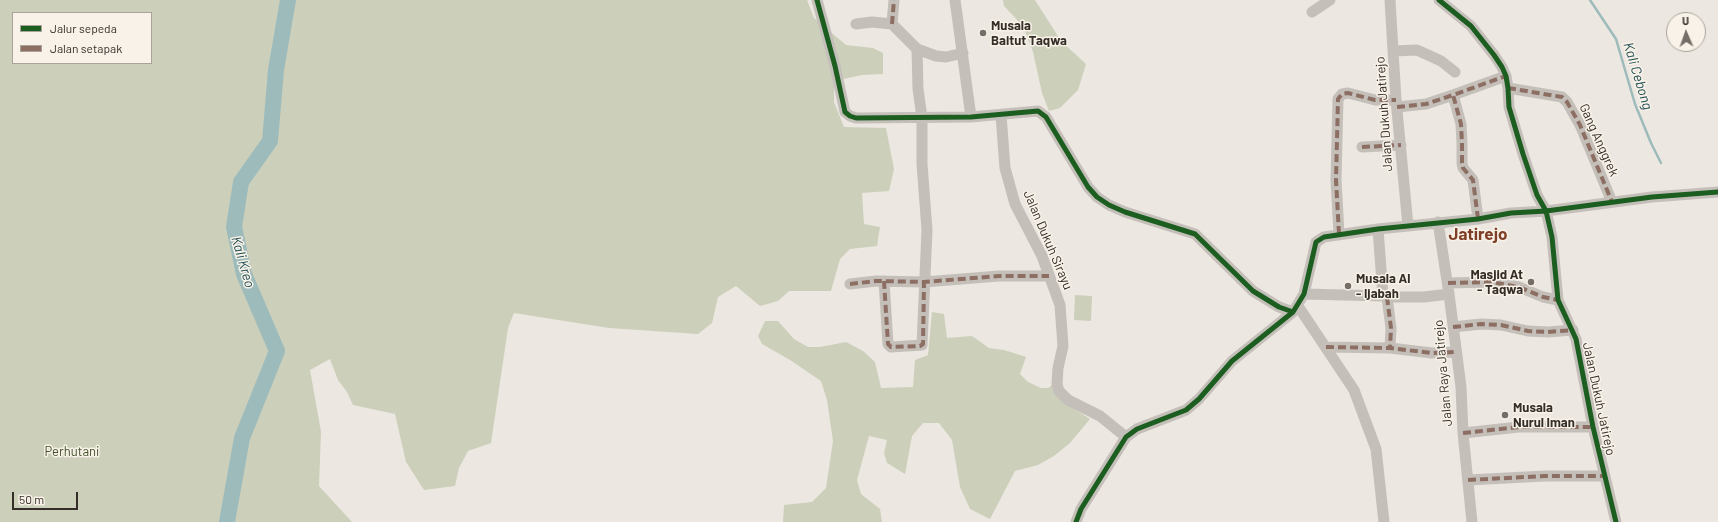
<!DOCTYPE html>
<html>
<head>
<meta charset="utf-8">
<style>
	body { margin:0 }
	#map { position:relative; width:1718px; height:522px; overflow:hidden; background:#ece7e0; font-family:Barlow,sans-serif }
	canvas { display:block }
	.legend { position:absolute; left:12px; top:12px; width:140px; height:52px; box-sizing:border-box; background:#f8f2e8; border:1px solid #aaa39b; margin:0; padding:5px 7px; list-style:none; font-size:12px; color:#352d28 }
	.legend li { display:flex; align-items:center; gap:8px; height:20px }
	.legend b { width:20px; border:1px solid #aaa39b }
	.north { position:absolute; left:1666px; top:12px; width:40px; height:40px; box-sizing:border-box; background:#f8f2e8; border:1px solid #aaa39b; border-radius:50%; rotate:358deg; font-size:11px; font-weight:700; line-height:16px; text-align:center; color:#352d28 }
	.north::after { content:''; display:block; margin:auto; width:14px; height:18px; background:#756e68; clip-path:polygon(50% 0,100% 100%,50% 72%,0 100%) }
	.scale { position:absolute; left:12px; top:492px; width:66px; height:18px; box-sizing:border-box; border:2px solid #352d28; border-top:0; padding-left:5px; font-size:12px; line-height:14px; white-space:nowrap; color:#352d28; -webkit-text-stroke:3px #f8f2e8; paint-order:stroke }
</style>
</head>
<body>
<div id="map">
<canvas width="1718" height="522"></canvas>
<ul class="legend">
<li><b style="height:5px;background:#1b5e20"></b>Jalur sepeda</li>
<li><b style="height:5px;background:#8d6e63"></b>Jalan setapak</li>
</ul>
<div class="north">U</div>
<div class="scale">50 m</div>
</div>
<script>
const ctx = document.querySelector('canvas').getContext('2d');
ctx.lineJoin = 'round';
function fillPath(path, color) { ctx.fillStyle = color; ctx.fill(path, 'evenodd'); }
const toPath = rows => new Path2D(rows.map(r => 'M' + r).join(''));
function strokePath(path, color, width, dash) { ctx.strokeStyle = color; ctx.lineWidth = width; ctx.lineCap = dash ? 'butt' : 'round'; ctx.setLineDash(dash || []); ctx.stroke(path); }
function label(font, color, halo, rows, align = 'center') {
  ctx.font = font + ' Barlow,sans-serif'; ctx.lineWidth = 3; ctx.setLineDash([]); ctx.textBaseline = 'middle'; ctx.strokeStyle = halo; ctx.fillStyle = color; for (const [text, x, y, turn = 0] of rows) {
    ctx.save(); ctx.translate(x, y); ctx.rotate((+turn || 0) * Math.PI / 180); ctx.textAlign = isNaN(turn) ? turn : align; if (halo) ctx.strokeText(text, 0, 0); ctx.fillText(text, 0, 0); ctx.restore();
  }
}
fillPath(toPath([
	[0,0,807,0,814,18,846,45,873,48,883,53,883,74,862,75,834,81,834,102,844,127,886,128,894,169,889,191,862,193,864,224,880,227,877,246,850,249,840,259,831,291,789,291,778,301,760,306,736,286,718,297,712,323,698,334,609,328,514,313,508,328,491,443,468,451,459,468,455,486,424,490,406,462,395,414,353,405,347,392,338,380,330,359,310,370,321,432,319,486,352,522,0,522],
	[13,13,151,13,151,63,13,63],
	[1003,0,1035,0,1061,41,1086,64,1078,90,1060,108,1049,111,1042,93,1033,52,1025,31,1021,24,1004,6],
	[1075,295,1092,296,1091,321,1074,320],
	[932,312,944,314,947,338,972,336,989,348,1004,350,1026,357,1020,374,1028,382,1041,388,1048,388,1055,383,1068,405,1090,419,1070,443,1054,456,1038,465,1015,471,990,519,970,509,960,487,952,440,939,423,923,423,912,436,905,474,887,463,884,453,887,440,869,436,857,480,861,494,880,509,882,522,783,522,784,505,812,502,826,488,833,441,827,400,821,381,790,360,762,344,758,336,765,321,778,321,794,339,808,347,820,347,846,342,863,351,875,362,881,388,913,387,915,360,928,355]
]), '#ccd0bb');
strokePath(toPath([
	[1590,0,1616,39,1635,104,1651,143,1661,163]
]), '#9ebbbc', 2.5);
strokePath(toPath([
	[227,522,242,438,277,351,244,274,234,227,241,182,270,141,276,70,288,0]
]), '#9ebbbc', 16);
strokePath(toPath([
	[817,0,835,66,845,112,850,116,856,118,971,117,1038,111,1046,117,1088,187,1097,197,1109,205,1125,212,1195,234,1253,291,1279,307,1293,312],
	[955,0,971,117],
	[1390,0,1396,100,1408,226],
	[1439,0,1471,26,1494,55,1502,67,1506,76,1508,88,1509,107,1523,154,1537,195,1546,211,1552,237,1558,300,1576,339,1593,427,1616,522],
	[1312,12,1330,0],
	[856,24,872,22,892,24,917,49,918,89,922,118,922,164,927,230,922,345,891,347,888,344,884,281],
	[892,24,894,0],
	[917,49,936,56,946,57,963,53],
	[1393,51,1417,50,1441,61,1455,72],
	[1508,88,1562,97,1567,102,1580,125,1612,202],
	[1397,107,1426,104,1453,95],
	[1001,115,1005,168,1015,204,1042,256,1060,305,1063,346,1058,368,1057,384,1059,391,1068,400,1100,416,1126,437],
	[1362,147,1401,145],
	[1478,219,1473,180,1463,168,1462,163,1462,143,1461,124,1453,95,1506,76],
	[1438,222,1449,294,1461,387,1463,433,1472,522],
	[1378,229,1383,296],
	[1339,234,1336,180,1338,99,1342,94,1348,93,1375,100,1396,100],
	[1448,283,1491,282,1519,287,1543,297,1558,300],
	[850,284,876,281,924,282,999,276,1049,276],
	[1304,294,1383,296,1387,297,1424,297,1449,294],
	[1387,297,1391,328,1390,348],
	[1298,306,1354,390,1376,449,1384,522],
	[1453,327,1481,324,1501,325,1528,331,1548,332,1573,330],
	[1326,347,1390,348,1432,353,1456,352],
	[1463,433,1519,427,1593,427],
	[1468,480,1545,476,1605,476],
	[1076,522,1081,509,1126,437,1137,429,1186,410,1199,399,1232,361,1293,312,1304,294,1316,242,1324,237,1378,229,1478,219,1511,213,1546,211,1652,197,1718,192]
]), '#c5bfba', 11);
strokePath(toPath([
	[892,24,894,0],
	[1508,88,1562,97,1567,102,1580,125,1612,202],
	[1397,107,1426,104,1453,95],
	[1362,147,1401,145],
	[1478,219,1473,180,1463,168,1462,163,1462,143,1461,124,1453,95,1506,76],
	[1339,234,1336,180,1338,99,1342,94,1348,93,1375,100,1396,100],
	[884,281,888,344,891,347,920,346,923,344,924,282],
	[1448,283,1491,282,1519,287,1543,297,1558,300],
	[850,284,876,281,924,282,999,276,1049,276],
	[1387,297,1391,328,1390,348],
	[1453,327,1481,324,1501,325,1528,331,1548,332,1573,330],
	[1326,347,1390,348,1432,353,1456,352],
	[1463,433,1519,427,1593,427],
	[1468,480,1545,476,1605,476]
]), '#8d6e63', 4, [8, 4]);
strokePath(toPath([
	[817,0,835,66,845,112,850,116,856,118,971,117,1038,111,1046,117,1088,187,1097,197,1109,205,1125,212,1195,234,1253,291,1279,307,1293,312],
	[1439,0,1471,26,1494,55,1502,67,1506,76,1508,88,1509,107,1523,154,1537,195,1546,211,1552,237,1558,300,1576,339,1593,427,1616,522],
	[1076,522,1081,509,1126,437,1137,429,1186,410,1199,399,1232,361,1293,312,1304,294,1316,242,1324,237,1378,229,1478,219,1511,213,1546,211,1652,197,1718,192]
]), '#1b5e20', 5);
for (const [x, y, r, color] of [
	[983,33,4,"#756e68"],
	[1531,282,4,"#756e68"],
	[1348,286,4,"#756e68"],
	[1505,415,4,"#756e68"]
]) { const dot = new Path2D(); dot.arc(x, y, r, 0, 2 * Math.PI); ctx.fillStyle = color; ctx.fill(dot); strokePath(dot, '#f8f2e8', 1.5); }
label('bold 13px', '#352d28', '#f8f2e8', [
	["Musala",991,26],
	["Baitut Taqwa",991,41],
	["Masjid At",1523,275,"right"],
	["- Taqwa",1523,290,"right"],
	["Musala Al",1356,279],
	["- Ijabah",1356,294],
	["Musala",1513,408],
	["Nurul Iman",1513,423]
], 'left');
label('13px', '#352d28', '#f8f2e8', [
	["Jalan Dukuh Jatirejo",1384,114,-94],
	["Gang Anggrek",1599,140,66],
	["Jalan Dukuh Sirayu",1048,240,67],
	["Jalan Raya Jatirejo",1443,373,-95],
	["Jalan Dukuh Jatirejo",1599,399,78]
]);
label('13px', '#43522d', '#f8f2e8', [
	["Perhutani",72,452]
]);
label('italic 14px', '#204e54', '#f8f2e8', [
	["Kali Cebong",1638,76,73],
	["Kali Kreo",243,262,74]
]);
label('bold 17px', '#7f3f26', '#f8f2e8', [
	["Jatirejo",1478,234]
]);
</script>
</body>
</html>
